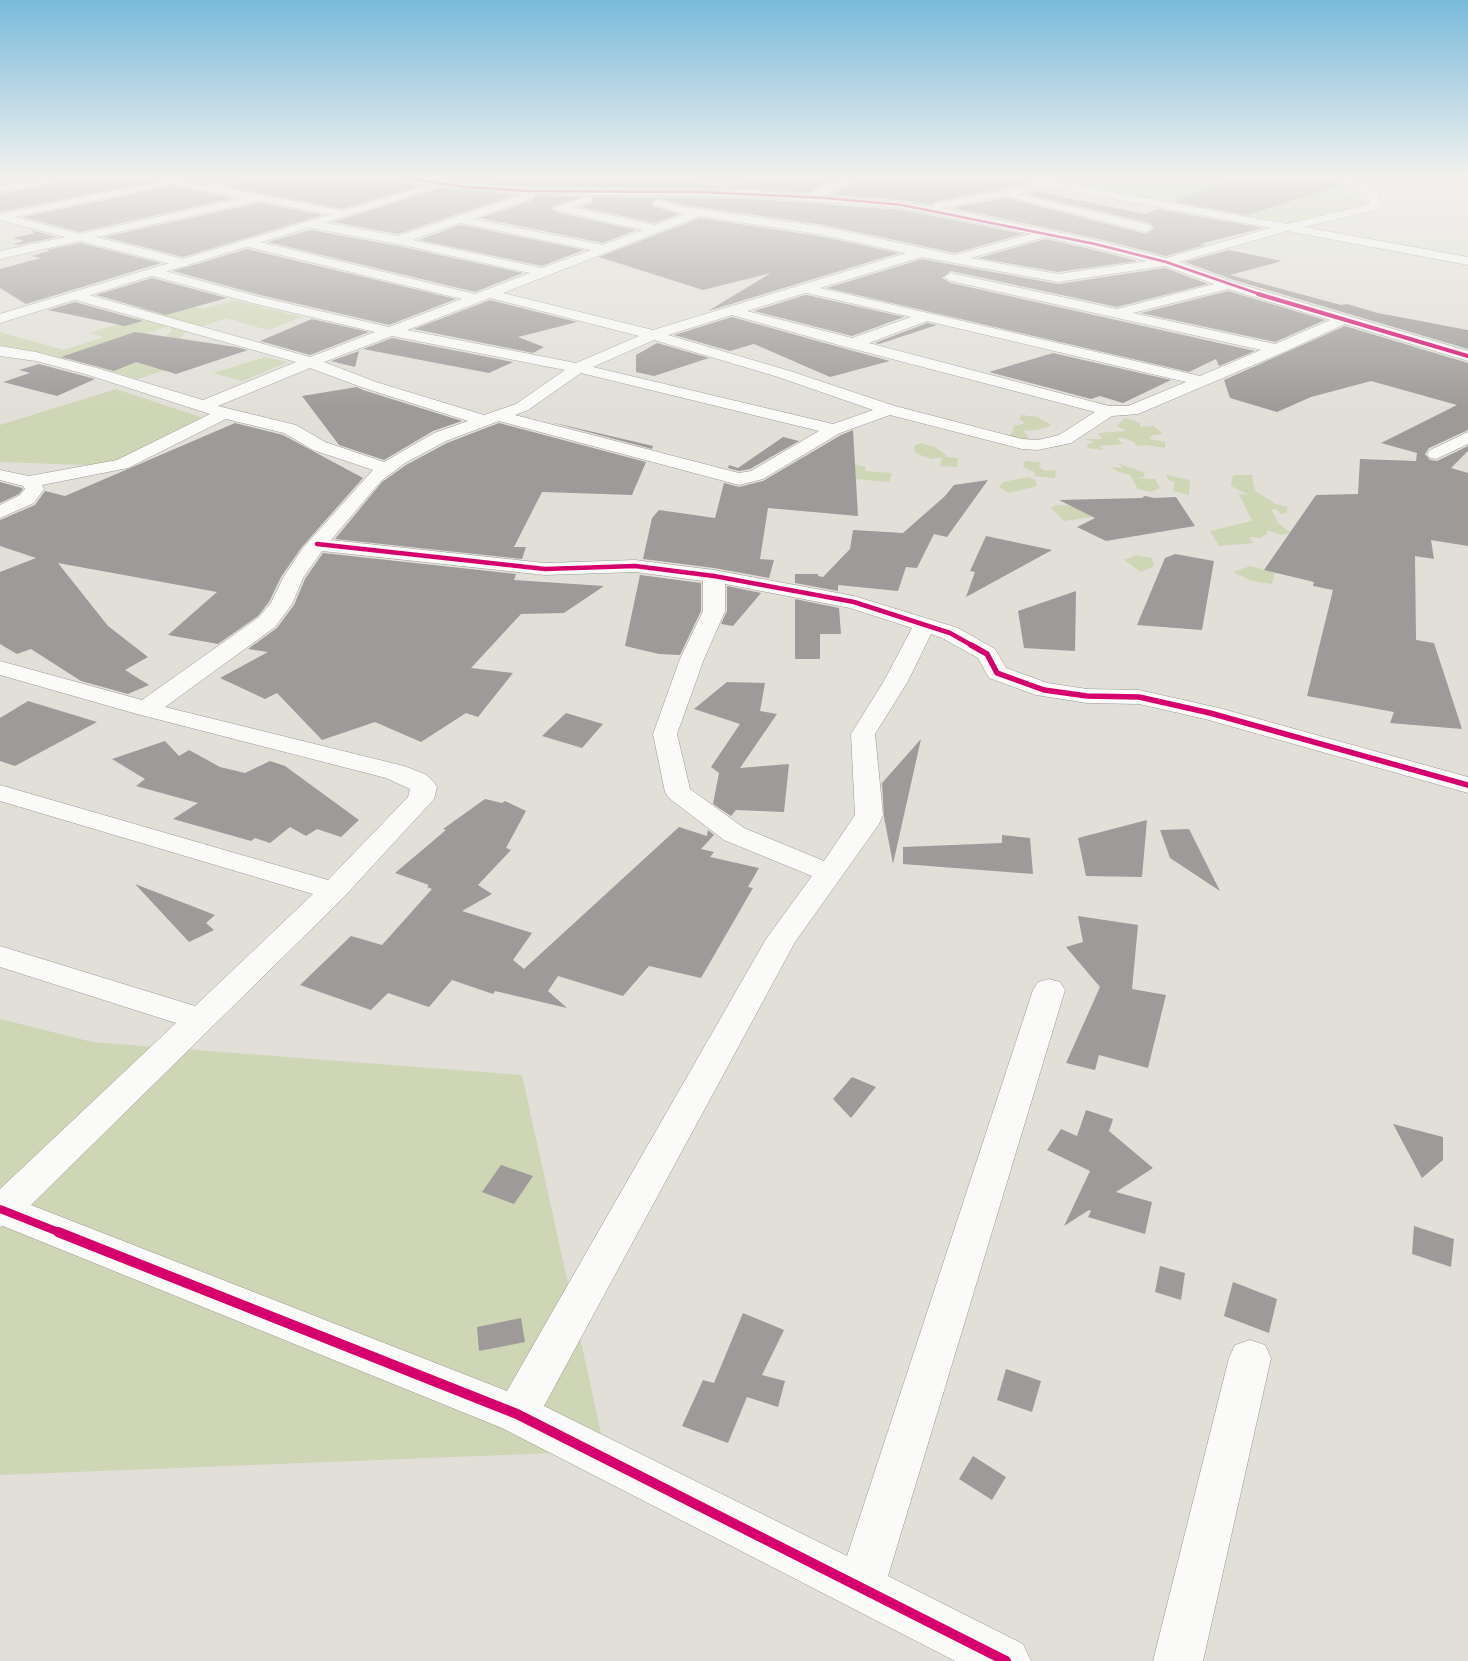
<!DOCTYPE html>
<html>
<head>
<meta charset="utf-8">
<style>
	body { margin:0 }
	canvas { display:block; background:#e1dfd8 }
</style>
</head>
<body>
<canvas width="1468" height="1661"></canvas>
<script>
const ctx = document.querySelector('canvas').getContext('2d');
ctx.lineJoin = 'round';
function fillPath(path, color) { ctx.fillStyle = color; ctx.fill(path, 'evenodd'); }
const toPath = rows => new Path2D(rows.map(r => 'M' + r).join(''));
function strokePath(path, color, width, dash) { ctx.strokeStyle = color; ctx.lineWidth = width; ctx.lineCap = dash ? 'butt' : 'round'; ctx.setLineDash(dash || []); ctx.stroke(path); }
fillPath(toPath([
	[1098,176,1312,176,1357,186,1333,190,1374,204,1292,226,1074,186],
	[168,299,202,309,234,300,302,317,268,330,226,318,184,333,179,341,165,338,172,330,171,328,181,324,131,310],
	[137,318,170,326,50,364,0,350,0,332,64,350,104,337,89,333],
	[149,351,189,362,138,379,97,367],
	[265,357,288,362,242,381,213,373],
	[116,389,209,420,114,466,0,462,0,425],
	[1022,415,1037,417,1052,425,1037,430,1023,431,1031,440,1028,442,1006,437,1013,432,1014,426,1025,423,1019,419],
	[1125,418,1140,423,1140,427,1154,426,1163,434,1152,435,1149,439,1165,442,1165,448,1145,445,1136,446,1134,442,1124,438,1116,438,1123,444,1099,446,1104,450,1087,448,1088,444,1095,442,1084,439,1102,439,1098,433,1127,431,1117,426],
	[921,443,935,447,947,456,944,457,958,458,957,467,940,466,942,457,931,459,915,453,914,446],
	[803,457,808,459,844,461,866,467,865,471,892,473,889,482,844,478,798,462,796,459],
	[1025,461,1041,462,1039,467,1045,471,1056,470,1055,478,1034,476,1036,473,1023,467],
	[1117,463,1145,473,1143,477,1135,478,1155,479,1160,488,1151,492,1138,489,1130,475,1116,471,1111,467,1123,468],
	[1166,475,1190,480,1189,495,1173,491,1175,482,1168,480],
	[1233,475,1252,475,1255,491,1276,504,1288,507,1286,513,1281,514,1276,509,1271,509,1278,523,1291,533,1281,535,1267,530,1267,534,1260,538,1249,537,1253,543,1219,546,1210,531,1252,521,1239,494,1249,495,1231,486],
	[1028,477,1035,480,1037,486,1009,493,999,487,1003,482],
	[1056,505,1075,506,1093,517,1064,521,1051,508],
	[1136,555,1152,558,1154,566,1141,572,1124,560],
	[1250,566,1275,573,1272,584,1252,581,1233,572],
	[0,1019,92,1042,522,1075,605,1451,0,1475]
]), '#ced6b5');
fillPath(toPath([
	[0,176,44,176,0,184],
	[80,176,138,176,151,182,0,212,0,194,73,181],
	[172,176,233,176,208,183],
	[260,176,382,176,389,181,420,186,342,209,229,187],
	[477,176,681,176,681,181,727,188,773,176,846,176,819,185,808,193,756,189,528,186,465,181],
	[870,176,1000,176,1026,184,937,201,931,205,902,200,830,195],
	[1240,176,1316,176,1341,185,1248,215,1175,202],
	[172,186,234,198,80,232,23,217],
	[442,188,515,195,398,234,333,222],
	[1044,188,1048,189,1038,192,1145,214,1157,209,1263,228,1200,244,1205,245,1166,256,1095,238,952,208,1006,198,1146,234,1154,228,1150,223,1026,194,1042,191],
	[535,196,581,197,552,206,551,209,559,213,636,230,603,243,480,218,534,200],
	[594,197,756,199,902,210,1023,234,955,253,824,225,685,205,658,198,653,200,652,206,679,214,655,223,580,207,593,203],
	[259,203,323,215,183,257,104,237],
	[700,218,824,237,899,253,708,311,771,273,703,290,599,257],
	[460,225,462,225,584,250,542,266,419,240],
	[310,230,398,246,523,273,475,292,268,242],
	[35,231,57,237,19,245,13,244,24,241,13,238,36,233,31,232],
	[1046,239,1094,250,1137,261,1058,272,978,258],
	[80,243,161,263,26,304,0,288,0,269,41,258,31,256,50,251,46,250],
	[247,249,456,299,389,325,260,295,173,271],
	[1229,250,1282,261,1230,275,1341,305,1347,304,1378,313,1468,330,1468,349,1234,280,1185,262],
	[922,259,1058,284,1165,268,1208,284,1117,307,951,271,942,278,951,283,1255,351,1219,366,1216,359,1189,372,827,288],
	[152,278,227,298,166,315,96,295],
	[1228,291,1325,320,1275,342,1141,313],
	[805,295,807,295,904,317,852,336,754,311],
	[490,300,577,322,518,337,544,347,533,353,414,329],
	[75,302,143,321,125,326,48,310],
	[732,317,846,349,890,361,830,377,754,344,730,351,674,335],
	[312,319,369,332,310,355,260,341],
	[927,323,937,325,879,344,875,343],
	[1345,326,1468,363,1468,430,1429,448,1425,454,1430,460,1437,461,1468,446,1468,451,1451,468,1468,473,1468,546,1431,540,1434,559,1415,556,1416,640,1434,643,1462,729,1390,723,1394,712,1307,696,1333,590,1313,586,1314,582,1264,570,1316,495,1358,494,1360,459,1416,461,1417,453,1381,443,1457,405,1371,381,1311,397,1277,412,1230,398,1224,380],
	[135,332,236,347,248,350,176,374,136,362,114,371,61,357],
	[392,338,513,362,489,373,363,349],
	[657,343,709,358,654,376,636,372,636,355],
	[359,351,355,367,331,361],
	[1053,353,1171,380,1123,403,1100,396,1091,399,989,372],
	[39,364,84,376,95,379,57,396,3,382,30,373,19,370],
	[357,387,363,390,462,421,433,431,384,460,339,445,302,396],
	[235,423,283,435,363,478,301,548,281,577,269,602,258,616,218,644,168,635,217,592,58,563,108,626,148,657,125,670,149,685,128,694,81,681,31,649,17,654,0,644,0,572,36,558,0,546,0,520,35,505,45,491,65,496],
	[499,423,646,462,632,495,542,492,514,547,526,547,522,559,335,539,382,482,406,465,447,443],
	[554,423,555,423,653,446,652,449],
	[853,430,858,516,768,508,760,559,774,560,769,578,714,568,643,559,652,518,659,510,715,518,724,483,739,487,763,481,841,435],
	[783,437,799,441,750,469,739,471,728,468,729,465,738,468],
	[988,480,947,537,934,534,917,568,906,567,898,591,838,585,838,591,795,583,795,574,818,574,818,576,823,577,850,549,853,530,903,533,945,496,954,485],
	[0,482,22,488,23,489,19,494,0,503],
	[1145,496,1154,498,1176,497,1195,526,1106,541,1077,527,1095,518,1059,500,1142,498],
	[986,536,1052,550,966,597,975,572,970,571],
	[323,553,516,574,514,580,604,586,564,613,521,614,471,668,513,673,478,717,466,713,421,742,375,722,322,740,277,693,265,699,220,678,268,652,248,649,277,628,294,605,305,579],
	[1175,554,1214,561,1202,630,1137,625,1165,558],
	[640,575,701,583,701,611,680,655,659,654,625,646],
	[727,586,761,593,733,626,721,624,727,611],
	[1076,591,1075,651,1024,648,1018,611],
	[795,599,839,608,841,634,820,634,820,659,795,659],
	[727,682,765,683,760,711,777,714,740,768,789,764,784,812,736,810,731,816,713,804,719,773,711,767,740,724,694,709],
	[28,701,97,722,15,766,0,761,0,718],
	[566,713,603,724,582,748,542,736],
	[921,739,893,864,884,817,882,783],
	[165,741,179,756,189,750,220,767,245,773,270,761,285,766,359,820,341,837,317,829,306,836,290,827,270,843,255,838,251,841,173,819,198,803,136,786,145,779,112,759],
	[485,799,502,803,505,801,526,811,506,848,511,850,478,885,492,894,462,911,532,933,513,960,524,969,679,827,707,836,708,830,714,835,701,849,714,852,710,857,759,868,748,887,753,888,701,978,649,966,623,996,558,976,548,991,567,1008,495,991,493,994,452,980,429,1007,388,993,371,1010,300,985,351,936,382,945,432,889,427,887,429,885,395,873,446,830,443,829],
	[1147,820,1142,877,1086,876,1078,838],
	[1189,829,1220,891,1170,858,1160,830],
	[1002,835,1030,838,1033,874,903,864,903,847,1002,843],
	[135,884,215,915,206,923,214,930,189,942],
	[1078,916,1138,925,1132,989,1166,995,1148,1068,1099,1055,1095,1070,1066,1063,1100,987,1066,947,1083,942],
	[852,1077,876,1087,851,1118,833,1099],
	[1086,1110,1113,1119,1109,1131,1153,1168,1116,1192,1152,1202,1145,1234,1088,1217,1091,1211,1089,1210,1064,1226,1090,1171,1047,1150,1061,1129,1077,1136],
	[1393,1124,1443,1137,1443,1160,1422,1178],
	[501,1165,533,1176,514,1204,482,1192],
	[1414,1226,1454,1239,1451,1267,1412,1254],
	[1160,1266,1185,1273,1181,1300,1155,1292],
	[1233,1282,1277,1299,1269,1333,1224,1316],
	[743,1313,784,1330,762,1375,785,1381,778,1407,747,1397,728,1443,682,1426,703,1380,714,1383],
	[521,1318,525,1342,479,1351,477,1327],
	[1006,1369,1041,1381,1032,1412,997,1400],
	[973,1456,1006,1477,992,1500,959,1479]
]), '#9d9a99');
const minor = toPath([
	[55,176,78,176,73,179,0,192,0,186,55,176],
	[140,176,162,176,208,185,240,176,258,176,221,187,340,210,346,213,340,216,259,201,96,237,188,260,189,263,188,266,183,267,80,241,0,259,0,251,65,237,0,220,0,214,158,182,140,176],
	[172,184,243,198,80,234,15,217,172,184],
	[852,176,868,176,822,196,902,202,932,207,933,204,937,203,1035,184,1002,176,1025,176,1287,224,1370,204,1369,198,1358,188,1318,176,1336,176,1366,184,1378,195,1382,205,1375,210,1304,227,1468,257,1468,265,1287,231,1179,262,1233,282,1468,351,1468,361,1345,324,1284,352,1138,414,1112,416,1071,443,1038,450,1022,449,890,415,840,433,763,479,739,485,499,421,446,441,405,463,381,481,331,540,545,563,635,560,714,570,854,596,958,628,995,649,1006,668,1048,683,1087,689,1139,690,1219,708,1468,777,1468,793,1205,719,1139,704,1087,703,1036,695,989,678,978,658,942,638,931,634,908,681,875,734,883,815,879,824,795,942,544,1406,847,1556,1033,990,1038,982,1049,979,1060,982,1065,990,888,1576,1023,1644,1031,1661,955,1661,502,1428,3,1226,0,1227,0,1189,176,1023,0,967,0,946,195,1006,313,894,0,801,0,785,328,880,408,797,410,789,386,778,137,714,0,675,0,661,142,700,259,617,271,603,283,578,302,549,373,470,313,450,284,433,226,419,128,468,42,485,44,489,34,503,0,518,0,505,20,495,25,489,23,486,0,480,0,470,29,476,117,460,210,414,85,374,36,361,0,356,0,346,36,352,97,368,203,400,296,362,72,299,70,296,72,293,82,293,310,357,375,332,252,303,149,275,148,272,154,268,260,297,389,327,462,299,244,246,242,243,248,239,475,294,530,273,398,244,311,228,305,224,311,220,398,236,524,194,439,186,439,182,443,181,528,188,756,191,809,195,820,187,852,176],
	[1043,186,1271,228,1166,258,1095,240,942,208,1006,196,1146,232,1152,228,1150,225,1017,194,1042,189,1043,186],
	[533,194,756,197,902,208,1031,234,955,255,824,227,685,207,658,200,654,201,654,205,685,214,655,225,572,207,592,201,592,197,588,196,553,208,559,211,643,230,603,245,473,219,533,198,533,194],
	[700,216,824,235,906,253,653,330,503,293,700,216],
	[460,223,462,223,591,250,542,268,412,240,460,223],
	[1046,237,1094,248,1147,261,1058,274,970,258,1046,237],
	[922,257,1058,282,1165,266,1214,284,1117,309,951,273,944,277,951,281,1261,350,1200,376,820,288,922,257],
	[1228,289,1330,320,1275,344,1133,313,1228,289],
	[805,293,807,293,911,317,852,338,747,311,805,293],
	[490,298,639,336,576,363,407,330,490,298],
	[732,315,846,347,1095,412,1059,435,1038,440,1022,439,895,406,790,371,668,335,732,315],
	[927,321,1186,382,1128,406,1109,406,869,343,927,321],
	[392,336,565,370,516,404,484,415,376,382,324,362,392,336],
	[654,340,778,377,873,410,833,424,593,367,654,340],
	[310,368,364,388,468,421,434,433,384,462,325,442,296,425,218,406,310,368],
	[581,373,819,431,751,471,739,473,515,415,528,410,581,373],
	[322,551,545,575,635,572,703,581,703,611,680,659,653,734,665,792,669,798,724,840,812,876,766,939,507,1391,31,1205,344,897,434,799,437,787,433,781,425,774,404,766,165,707,275,627,292,604,303,578,322,551],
	[725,584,850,608,912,628,884,681,851,734,855,815,824,861,744,828,690,789,677,734,704,659,725,611,725,584],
	[1468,432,1468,444,1436,459,1430,458,1427,454,1430,450,1468,432],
	[1250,1340,1265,1345,1271,1358,1203,1661,1153,1661,1229,1358,1235,1345,1250,1340]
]);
const tertiary = toPath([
	[384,176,410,176,440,182,459,176,475,176,0,323,0,314,428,185,389,179,384,176]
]);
strokePath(minor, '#9a9893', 1);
strokePath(tertiary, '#9a9893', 1);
fillPath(minor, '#fafaf9');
fillPath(tertiary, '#fafaf9');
strokePath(toPath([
	[389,176,466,187,528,191,702,192,826,198,902,205,1095,244,1166,262,1262,295]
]), '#d6006c', 2.5);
strokePath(toPath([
	[1258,294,1468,356]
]), '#d6006c', 4);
strokePath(toPath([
	[317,544,545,569,635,566,714,576,854,602,950,633,973,646]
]), '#d6006c', 4.5);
strokePath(toPath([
	[971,645,987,654,997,673,1044,690,1087,696,1139,697,1210,713,1468,785]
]), '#d6006c', 5.5);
strokePath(toPath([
	[0,1209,61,1233]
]), '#d6006c', 8);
strokePath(toPath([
	[58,1232,517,1414,1006,1661]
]), '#d6006c', 10);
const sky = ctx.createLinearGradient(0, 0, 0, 409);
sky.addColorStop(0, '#79badb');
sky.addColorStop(0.43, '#f2f1ed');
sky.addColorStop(1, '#f2f1ed00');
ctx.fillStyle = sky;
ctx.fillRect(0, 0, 1468, 409);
</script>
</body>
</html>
